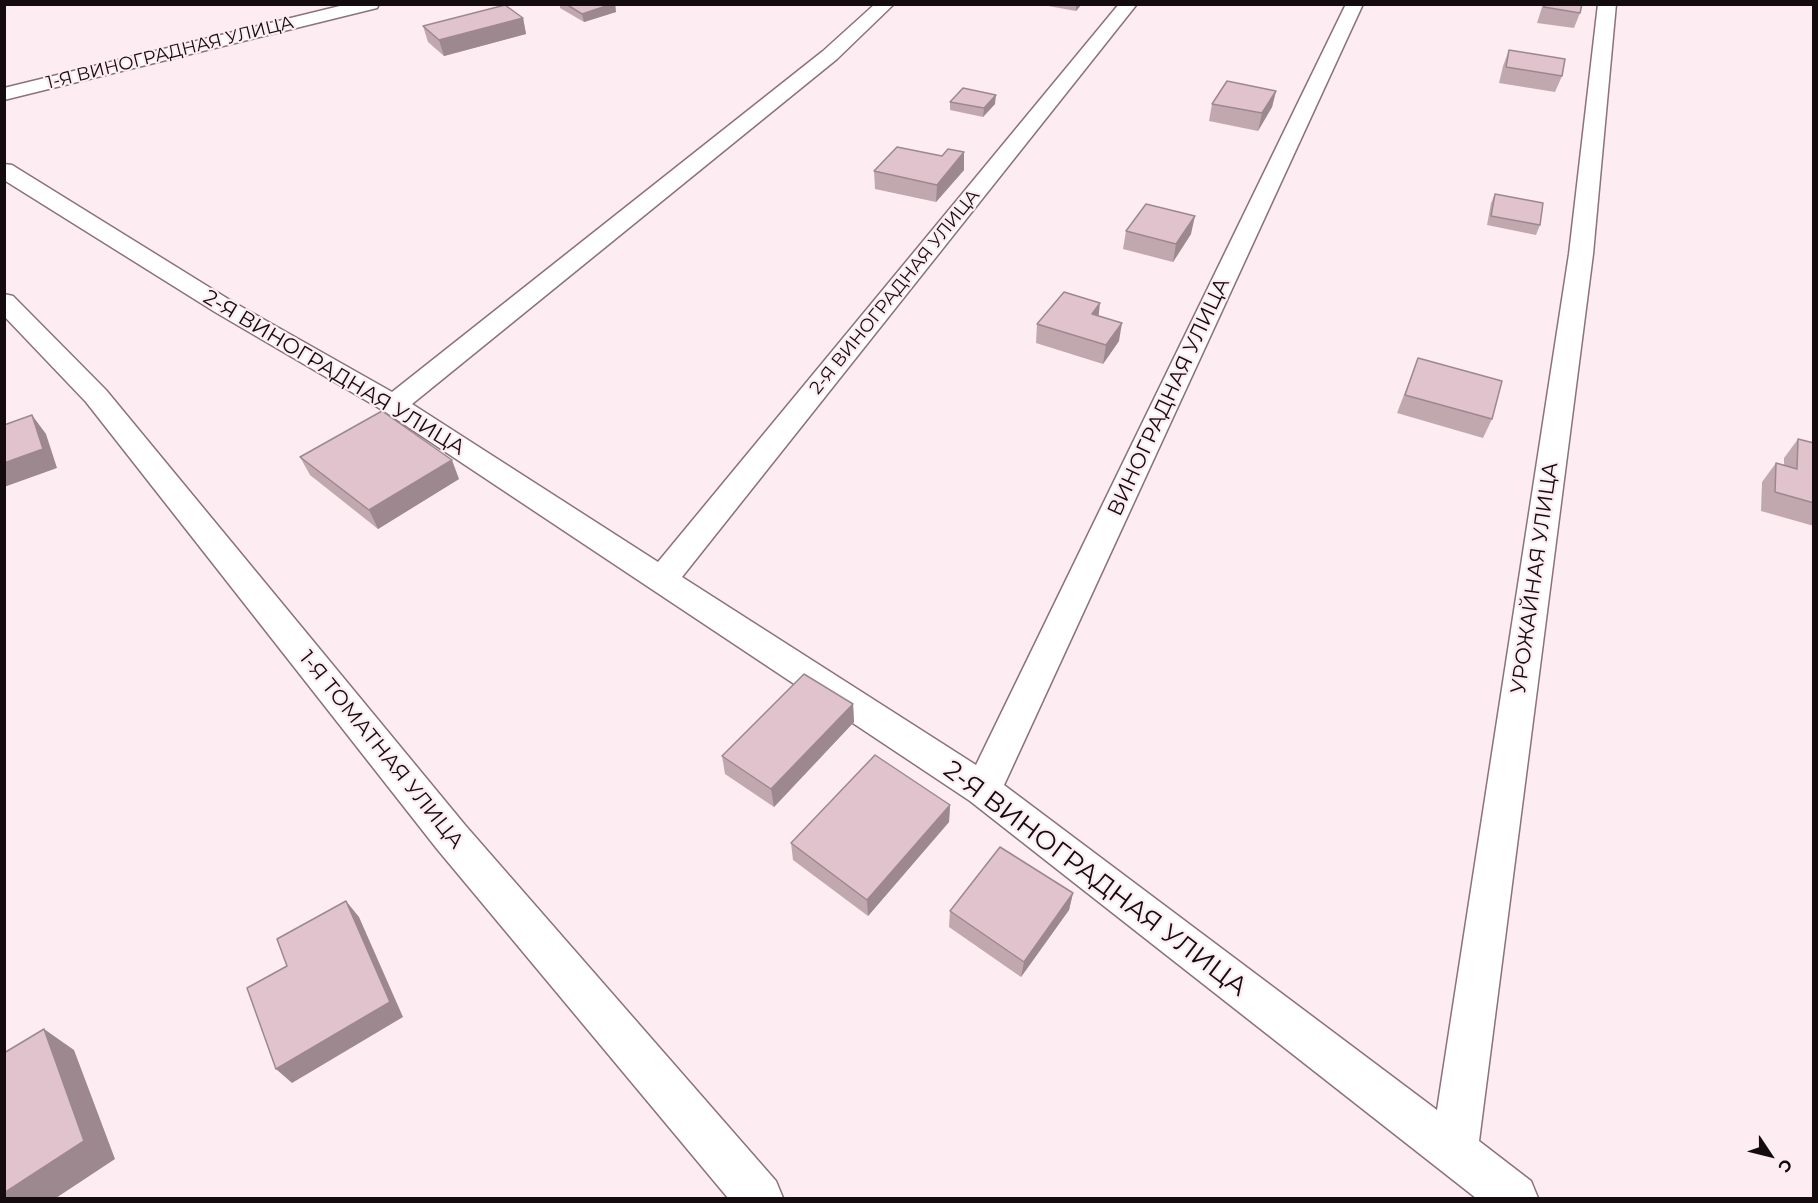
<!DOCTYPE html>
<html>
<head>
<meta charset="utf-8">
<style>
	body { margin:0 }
	#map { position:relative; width:1818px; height:1203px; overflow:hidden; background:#fdecf1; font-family:Montserrat,sans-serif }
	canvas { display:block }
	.frame { position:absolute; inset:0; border:6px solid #140b0e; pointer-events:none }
	.north { position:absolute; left:1740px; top:1125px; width:60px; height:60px; -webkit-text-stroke:4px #fdecf1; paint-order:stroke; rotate:125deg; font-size:16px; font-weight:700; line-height:24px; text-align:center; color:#140b0e }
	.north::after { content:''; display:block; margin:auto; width:21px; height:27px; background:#140b0e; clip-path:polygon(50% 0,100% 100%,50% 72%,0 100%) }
</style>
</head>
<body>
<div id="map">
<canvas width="1818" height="1203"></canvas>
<div class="frame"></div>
<div class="north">С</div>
</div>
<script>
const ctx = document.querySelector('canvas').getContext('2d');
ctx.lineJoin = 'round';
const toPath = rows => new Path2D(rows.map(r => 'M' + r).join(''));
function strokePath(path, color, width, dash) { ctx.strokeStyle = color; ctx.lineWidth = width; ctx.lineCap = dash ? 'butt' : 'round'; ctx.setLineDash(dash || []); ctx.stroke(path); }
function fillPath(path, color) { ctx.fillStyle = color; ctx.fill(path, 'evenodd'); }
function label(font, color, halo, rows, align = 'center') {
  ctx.font = font + ' Montserrat,sans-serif'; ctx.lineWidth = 4.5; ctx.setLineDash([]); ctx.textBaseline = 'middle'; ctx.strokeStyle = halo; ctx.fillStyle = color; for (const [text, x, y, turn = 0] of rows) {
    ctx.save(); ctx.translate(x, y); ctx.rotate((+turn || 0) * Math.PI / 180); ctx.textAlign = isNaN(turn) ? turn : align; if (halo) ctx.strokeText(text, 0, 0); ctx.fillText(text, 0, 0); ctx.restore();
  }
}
const street = toPath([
	[875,4,894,4,837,59,412,404,658,562,1119,4,1137,4,682,577,976,765,1346,4,1363,4,1004,785,1437,1110,1569,254,1598,4,1616,4,1593,254,1479,1141,1531,1181,1538,1198,1476,1198,970,801,384,411,215,312,4,180,4,164,12,165,233,302,392,392,823,51,875,4],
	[4,294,13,296,106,390,465,825,776,1181,783,1198,728,1198,437,849,86,402,4,316,4,294]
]);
const secondary = toPath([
	[348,4,379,4,377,8,4,100,4,88,348,4]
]);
strokePath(street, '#8c727a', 3);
strokePath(secondary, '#8c727a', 3);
fillPath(street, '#fff');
fillPath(secondary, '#fff');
fillPath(toPath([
	[560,4,615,4,616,12,584,22,560,8],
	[1037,4,1082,4,1076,11],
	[1543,4,1582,4,1580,13,1574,28,1537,23],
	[523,18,526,34,444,56,428,42,423,26],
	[1509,50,1562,76,1555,92,1499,83,1503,66],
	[1276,91,1272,107,1258,131,1209,121,1212,104],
	[950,102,995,104,983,117,950,110],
	[964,152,964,170,936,202,875,189,874,171,942,156],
	[1495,194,1540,225,1536,235,1487,225,1491,203],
	[1126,231,1191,234,1173,262,1123,249],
	[1037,324,1119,341,1103,364,1036,343],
	[1418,358,1492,419,1483,438,1397,413],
	[1798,439,1814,443,1814,526,1761,511,1762,482,1776,463,1784,465,1784,458],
	[300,457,459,479,378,529,310,475],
	[853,704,854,722,774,807,725,774,722,756],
	[950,805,949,822,868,916,793,860,791,843],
	[1073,893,1069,910,1021,977,949,927,950,911]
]), '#c1a8af');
fillPath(toPath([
	[612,4,615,4,616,12,584,22,582,14],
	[1076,4,1082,4,1076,11],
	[523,18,526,34,444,56,439,40],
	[1276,91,1272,107,1258,131,1262,113],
	[996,95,995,104,983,117,984,108],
	[964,152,964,170,936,202,937,185],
	[1195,216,1191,234,1173,262,1176,244],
	[1100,303,1098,322,1092,314],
	[1122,323,1119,341,1103,364,1106,345],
	[32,415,46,434,57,468,4,487,4,463],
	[452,460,459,479,378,529,369,510],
	[853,704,854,722,774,807,771,789],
	[950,805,949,822,868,916,867,900],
	[1073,893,1069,910,1021,977,1024,962],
	[346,901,359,917,403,1017,292,1083,276,1069],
	[44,1029,74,1050,115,1159,56,1198,4,1198,4,1193]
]), '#9d888f');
const building = toPath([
	[566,4,612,4,582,14,566,4],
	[1544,4,1582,4,1580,13,1544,7,1544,4],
	[505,5,523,18,439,40,423,26,505,5],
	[1509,50,1565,59,1562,76,1506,67,1509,50],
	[1227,81,1276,91,1262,113,1212,104,1227,81],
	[963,88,996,95,984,108,950,102,963,88],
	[897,147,942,156,948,149,964,152,937,185,874,171,897,147],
	[1495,194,1543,203,1540,225,1491,216,1495,194],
	[1146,204,1195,216,1176,244,1126,231,1146,204],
	[1064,292,1100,303,1092,314,1122,323,1106,345,1037,324,1064,292],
	[1418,358,1502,381,1492,419,1405,395,1418,358],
	[382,411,452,460,369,510,300,457,382,411],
	[32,415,43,449,4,463,4,425,32,415],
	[1798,439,1814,443,1814,503,1775,492,1776,463,1797,469,1798,439],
	[804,674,853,704,771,789,722,756,804,674],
	[875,755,950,805,867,900,791,843,875,755],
	[1000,847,1073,893,1024,962,950,911,1000,847],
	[346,901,390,1002,276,1069,247,988,287,966,277,939,346,901],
	[44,1029,84,1141,4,1193,4,1053,44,1029]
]);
fillPath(building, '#e0c3cc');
strokePath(building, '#9d888f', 1.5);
label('18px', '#140b0e', '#fdecf1', [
	["1-Я ВИНОГРАДНАЯ УЛИЦА",170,53,-14],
	["2-Я ВИНОГРАДНАЯ УЛИЦА",895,292,-51]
]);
label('21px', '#140b0e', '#fdecf1', [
	["2-Я ВИНОГРАДНАЯ УЛИЦА",334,373,31],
	["ВИНОГРАДНАЯ УЛИЦА",1169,397,-65],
	["УРОЖАЙНАЯ УЛИЦА",1535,578,-82],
	["1-Я ТОМАТНАЯ УЛИЦА",381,750,51]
]);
label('26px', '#140b0e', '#fdecf1', [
	["2-Я ВИНОГРАДНАЯ УЛИЦА",1095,879,37]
]);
</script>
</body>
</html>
